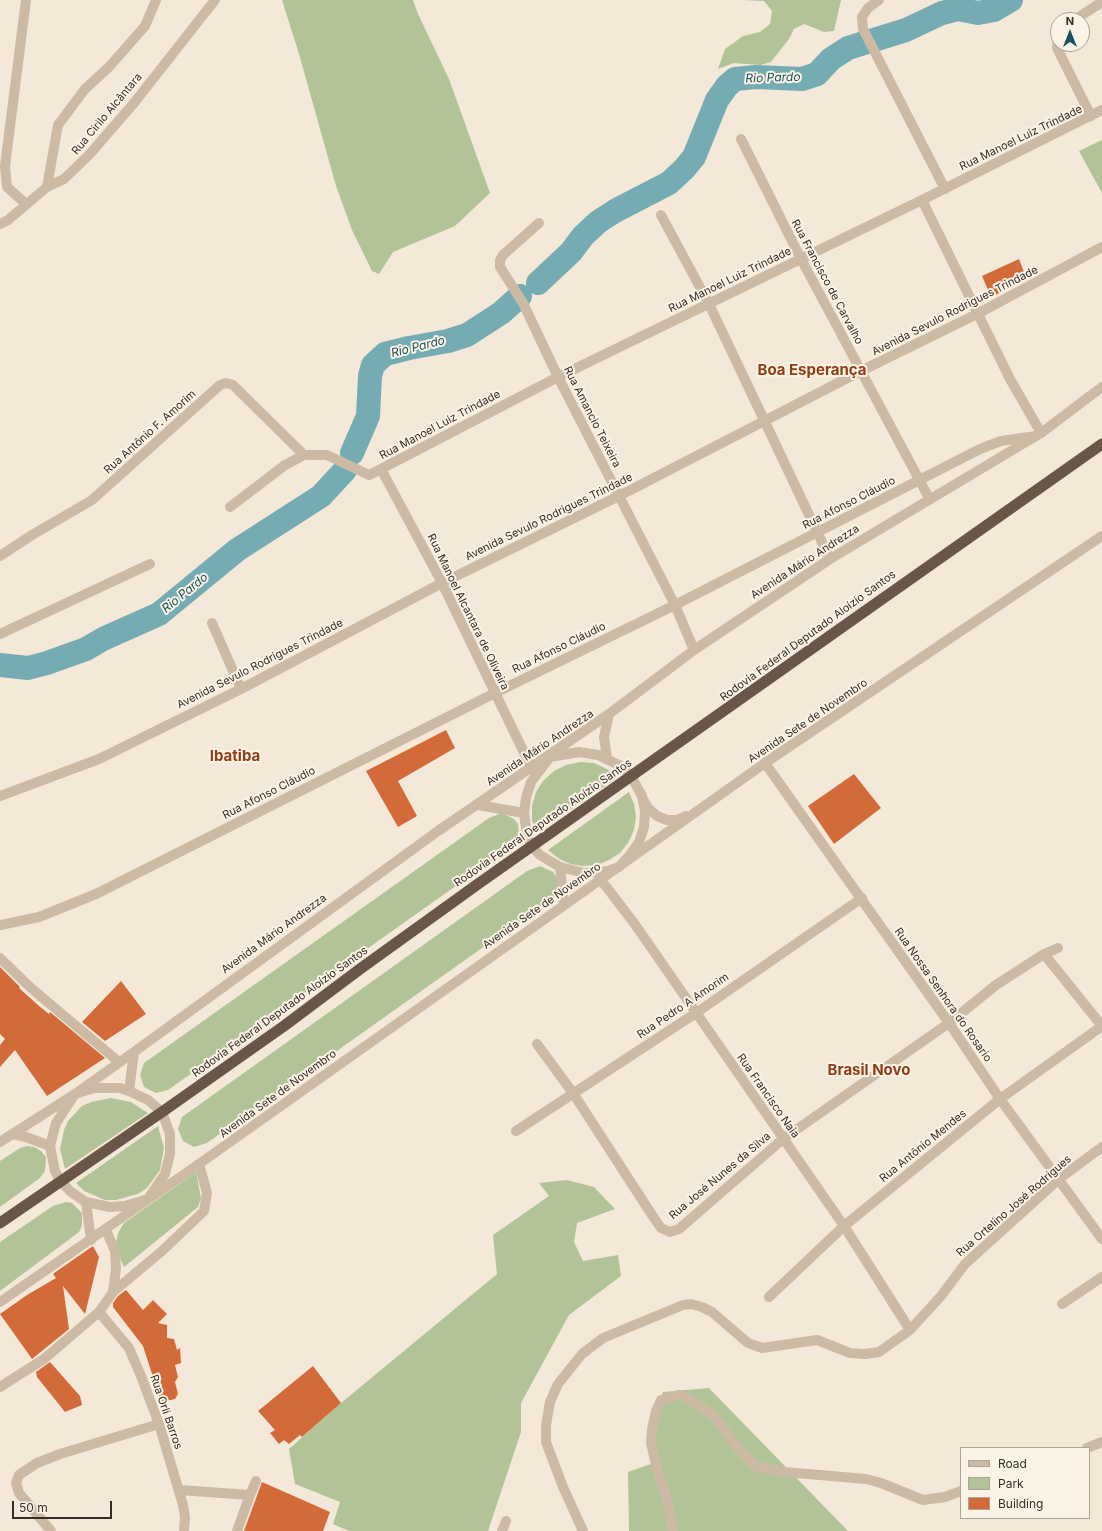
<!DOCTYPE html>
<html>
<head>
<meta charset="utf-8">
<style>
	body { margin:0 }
	#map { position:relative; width:1102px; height:1531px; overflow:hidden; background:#f4e9d9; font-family:Inter,sans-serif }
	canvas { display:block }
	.legend { position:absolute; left:960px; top:1447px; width:130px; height:72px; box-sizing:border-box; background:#fbf3e6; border:1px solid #ada499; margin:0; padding:5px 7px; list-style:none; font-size:12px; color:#382d26 }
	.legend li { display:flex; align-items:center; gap:8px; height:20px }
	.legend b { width:20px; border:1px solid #ada499 }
	.north { position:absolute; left:1050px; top:12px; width:40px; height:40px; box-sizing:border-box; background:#fbf3e6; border:1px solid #ada499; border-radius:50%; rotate:0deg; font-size:11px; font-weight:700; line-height:16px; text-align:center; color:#382d26 }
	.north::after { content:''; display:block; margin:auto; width:14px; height:18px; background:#18535d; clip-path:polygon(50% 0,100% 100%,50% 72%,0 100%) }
	.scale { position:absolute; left:12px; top:1501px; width:100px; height:18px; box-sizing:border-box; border:2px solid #382d26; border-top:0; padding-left:5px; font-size:12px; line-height:14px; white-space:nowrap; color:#382d26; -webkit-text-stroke:3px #fbf3e6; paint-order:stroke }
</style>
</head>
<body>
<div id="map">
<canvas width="1102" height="1531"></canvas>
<ul class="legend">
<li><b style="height:5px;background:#cdbaa4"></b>Road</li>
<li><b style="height:11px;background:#b2c497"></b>Park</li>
<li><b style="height:11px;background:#d26a39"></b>Building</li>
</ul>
<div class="north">N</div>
<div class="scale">50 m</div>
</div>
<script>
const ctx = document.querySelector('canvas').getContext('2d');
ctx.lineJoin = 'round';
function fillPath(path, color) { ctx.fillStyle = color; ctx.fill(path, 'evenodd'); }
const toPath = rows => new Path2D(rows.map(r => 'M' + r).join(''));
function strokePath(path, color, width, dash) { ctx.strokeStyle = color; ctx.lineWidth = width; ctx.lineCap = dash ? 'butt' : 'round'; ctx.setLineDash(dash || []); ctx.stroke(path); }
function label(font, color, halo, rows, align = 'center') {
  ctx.font = font + ' Inter,sans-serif'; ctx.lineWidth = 4; ctx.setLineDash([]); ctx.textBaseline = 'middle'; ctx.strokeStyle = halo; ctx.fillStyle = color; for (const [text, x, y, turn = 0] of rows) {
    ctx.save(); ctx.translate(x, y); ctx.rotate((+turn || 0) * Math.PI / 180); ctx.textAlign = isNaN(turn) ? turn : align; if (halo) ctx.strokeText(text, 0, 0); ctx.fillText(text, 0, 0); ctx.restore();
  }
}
fillPath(toPath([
	[282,0,413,0,418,14,449,79,490,193,455,226,393,252,379,274,372,271,352,230,336,186,299,54],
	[742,0,841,0,834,31,824,32,804,24,794,29,789,39,771,62,760,65,734,63,718,69,725,49,743,36,760,32,770,24,772,11,764,1],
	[1102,140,1102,193,1079,151],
	[580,762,594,763,607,769,618,777,536,833,532,820,532,806,536,792,543,781,554,771,566,765],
	[629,792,634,804,636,817,634,830,628,843,620,853,609,860,597,865,583,866,570,864,558,858,548,850],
	[502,813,514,819,518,824,519,838,515,844,168,1090,156,1093,144,1087,140,1075,144,1063,489,818],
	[540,866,553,872,557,878,557,891,554,897,207,1143,194,1147,183,1141,178,1129,182,1117,527,871],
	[111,1098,131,1102,148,1113,65,1169,60,1149,64,1130,68,1121,82,1106,91,1102],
	[158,1126,164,1148,160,1170,147,1188,138,1194,116,1200,105,1200,84,1191,76,1183],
	[27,1146,34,1147,41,1151,46,1157,45,1171,40,1178,0,1207,0,1161,20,1148],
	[196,1172,201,1198,198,1207,124,1267,119,1256,116,1244,118,1233,124,1223],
	[567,1180,594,1187,615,1209,577,1223,574,1242,583,1261,618,1255,621,1276,569,1315,521,1403,521,1432,488,1531,349,1531,333,1524,340,1502,295,1484,289,1449,341,1403,497,1274,493,1235,549,1196,539,1183],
	[66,1202,72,1203,82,1213,82,1226,79,1232,0,1291,0,1242,53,1206],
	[709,1388,848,1531,629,1531,628,1472,651,1464,654,1427,663,1392]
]), '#b2c497');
strokePath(toPath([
	[538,283,571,252,583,236,598,222,615,211,669,183,684,169,694,157,717,100,727,86,735,79,756,77,802,79,817,74,831,59,848,48,906,30,942,13,958,9,978,13,994,10,1011,0],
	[352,453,368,416,370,376,373,365,385,354,409,348,448,341,467,335,501,313,520,296],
	[0,665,28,668,47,663,86,649,103,639,159,614,237,550,321,496,345,470]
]), '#75acb4', 24);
fillPath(toPath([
	[1019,259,1027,280,991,297,982,276],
	[446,730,455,748,398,781,417,816,398,827,366,771],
	[854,774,881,808,834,844,808,806],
	[0,967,20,987,19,988,39,1006,49,1014,50,1012,105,1058,47,1096,15,1050,0,1067,0,1045,5,1039,0,1034],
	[121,981,146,1014,105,1041,82,1022],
	[93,1246,99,1257,85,1314,63,1286,69,1329,32,1359,0,1314,27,1295,56,1278,53,1274,57,1271],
	[126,1290,143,1310,153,1300,167,1314,158,1323,167,1325,167,1338,174,1339,177,1350,180,1348,181,1363,175,1365,178,1377,175,1382,178,1394,175,1399,161,1402,143,1346,113,1307,113,1303,118,1296],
	[50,1362,80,1396,82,1405,65,1412,37,1377,36,1372],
	[313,1366,341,1403,302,1437,300,1435,289,1444,284,1440,279,1444,270,1433,275,1430,258,1411],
	[262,1482,330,1512,323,1531,244,1531]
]), '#d26a39');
strokePath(toPath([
	[879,0,868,8,862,17,863,29,945,189],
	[1074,20,1102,2],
	[1058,37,1057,48,1091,116],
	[741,139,801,259,929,498],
	[47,187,58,125,85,89,109,67,145,26,156,0],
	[922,200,1010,379,1041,433],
	[26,204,7,187,5,166,26,0],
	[661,215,709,304,830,559],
	[539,223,503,255,500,260,500,267,523,303,558,377,675,605,694,650],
	[0,224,8,220,47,187,64,179,89,155,134,103,215,0],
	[381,469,442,583,531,767],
	[230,507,285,465,304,455,327,455,369,475,381,469,558,377,922,200,1102,110],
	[0,556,32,535,92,500,220,385,226,383,233,385,304,455],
	[212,623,241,689],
	[0,634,150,564],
	[765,763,949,1023,1000,1099,1102,1239],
	[0,796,99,759,241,689,442,583,619,496,861,371,977,314,1102,247],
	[601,880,634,923,844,1226,910,1330],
	[0,925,39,917,96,894,495,693,675,605,980,449,1001,441,1036,436],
	[1044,954,1102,1026],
	[0,958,31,988,119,1062],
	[537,1044,573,1093,652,1215,661,1228,670,1232,679,1229,783,1139,949,1023,996,985,1044,954,1058,948],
	[516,1131,696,1013,862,898],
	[113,1292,162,1251,204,1211,207,1193,199,1164],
	[769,1297,844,1226,1000,1099,1102,1026],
	[1062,1304,1102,1277],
	[99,1312,129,1348,141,1376,159,1424,183,1505,185,1517,184,1531],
	[1087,1448,1102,1442],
	[179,1490,250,1495,256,1481],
	[51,1531,19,1493,16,1483,19,1475,37,1463,60,1454,159,1424],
	[237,1531,250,1495],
	[502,1531,506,1521],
	[583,1531,563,1487,546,1442,546,1425,550,1402,558,1384,582,1354,603,1338,683,1305,691,1304,702,1307,712,1312,748,1343,762,1348,817,1340,850,1353,865,1354,879,1352,910,1330,941,1296,965,1264,1059,1179,1102,1147],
	[673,1531,667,1499,656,1465,651,1443,652,1429,656,1411,661,1400,679,1395,686,1397,714,1416,738,1448,755,1466,785,1472,866,1479,881,1483,923,1500,945,1497,961,1491]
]), '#cdbaa4', 10);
strokePath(toPath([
	[579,752,598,755,621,766,631,776,642,796,645,811,644,827,639,842,630,855,619,867,608,871,584,873,560,867,540,855,532,847,527,836,524,813,526,798,531,782,550,757,579,752],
	[607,758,604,737,609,714],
	[644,801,648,808,657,816,667,820,677,820,686,816],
	[478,805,524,813],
	[560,867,564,905],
	[94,1088,120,1088,129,1091,148,1100,162,1112,170,1134,170,1154,165,1174,148,1199,125,1206,110,1207,86,1202,71,1192,61,1182,55,1171,50,1146,56,1123,75,1094,94,1088],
	[129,1091,134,1052],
	[12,1134,26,1137,50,1146],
	[0,1142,75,1094,134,1052,438,831,609,714,694,650,830,559,1041,433,1102,387],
	[86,1202,91,1240],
	[0,1302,199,1164,765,763,1102,536],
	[0,1387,44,1359,99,1312,113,1292,116,1269,115,1251,106,1230]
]), '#cdbaa4', 10);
strokePath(toPath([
	[0,1223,162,1112,284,1026,360,969,478,884,1102,444]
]), '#6a5649', 11);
label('11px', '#382d26', '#fbf3e6', [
	["Rua Cirilo Alcântara",107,114,-50],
	["Rua Manoel Luiz Trindade",1021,138,-26],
	["Rua Manoel Luiz Trindade",730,280,-26],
	["Rua Francisco de Carvalho",827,282,62],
	["Avenida Sevulo Rodrigues Trindade",955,311,-27],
	["Rua Amancio Teixeira",592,417,63],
	["Rua Manoel Luiz Trindade",440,425,-28],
	["Rua Antônio F. Amorim",150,432,-42],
	["Rua Afonso Cláudio",849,503,-27],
	["Avenida Sevulo Rodrigues Trindade",549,517,-26],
	["Avenida Mário Andrezza",805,562,-33],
	["Rua Manoel Alcantara de Oliveira",468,612,64],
	["Rodovia Federal Deputado Aloízio Santos",808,636,-36],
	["Rua Afonso Cláudio",559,648,-26],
	["Avenida Sevulo Rodrigues Trindade",260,664,-27],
	["Avenida Sete de Novembro",808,721,-34],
	["Avenida Mário Andrezza",540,748,-34],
	["Rua Afonso Cláudio",269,793,-27],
	["Rodovia Federal Deputado Aloízio Santos",543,823,-35],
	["Avenida Sete de Novembro",542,906,-35],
	["Avenida Mário Andrezza",274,934,-36],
	["Rua Nossa Senhora do Rosario",943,995,55],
	["Rua Pedro A Amorim",683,1006,-34],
	["Rodovia Federal Deputado Aloízio Santos",280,1012,-36],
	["Avenida Sete de Novembro",278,1094,-36],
	["Rua Francisco Naia",768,1096,55],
	["Rua Antônio Mendes",923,1146,-39],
	["Rua José Nunes da Silva",720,1176,-40],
	["Rua Ortelino José Rodrigues",1014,1206,-41],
	["Rua Orli Barros",166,1412,71]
]);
label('italic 12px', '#18535d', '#fbf3e6', [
	["Rio Pardo",773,78,-2],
	["Rio Pardo",418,347,-14],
	["Rio Pardo",185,593,-39]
]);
label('bold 15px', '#8f3d17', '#fbf3e6', [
	["Boa Esperança",812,370],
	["Ibatiba",235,756],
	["Brasil Novo",869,1070]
]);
</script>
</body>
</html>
